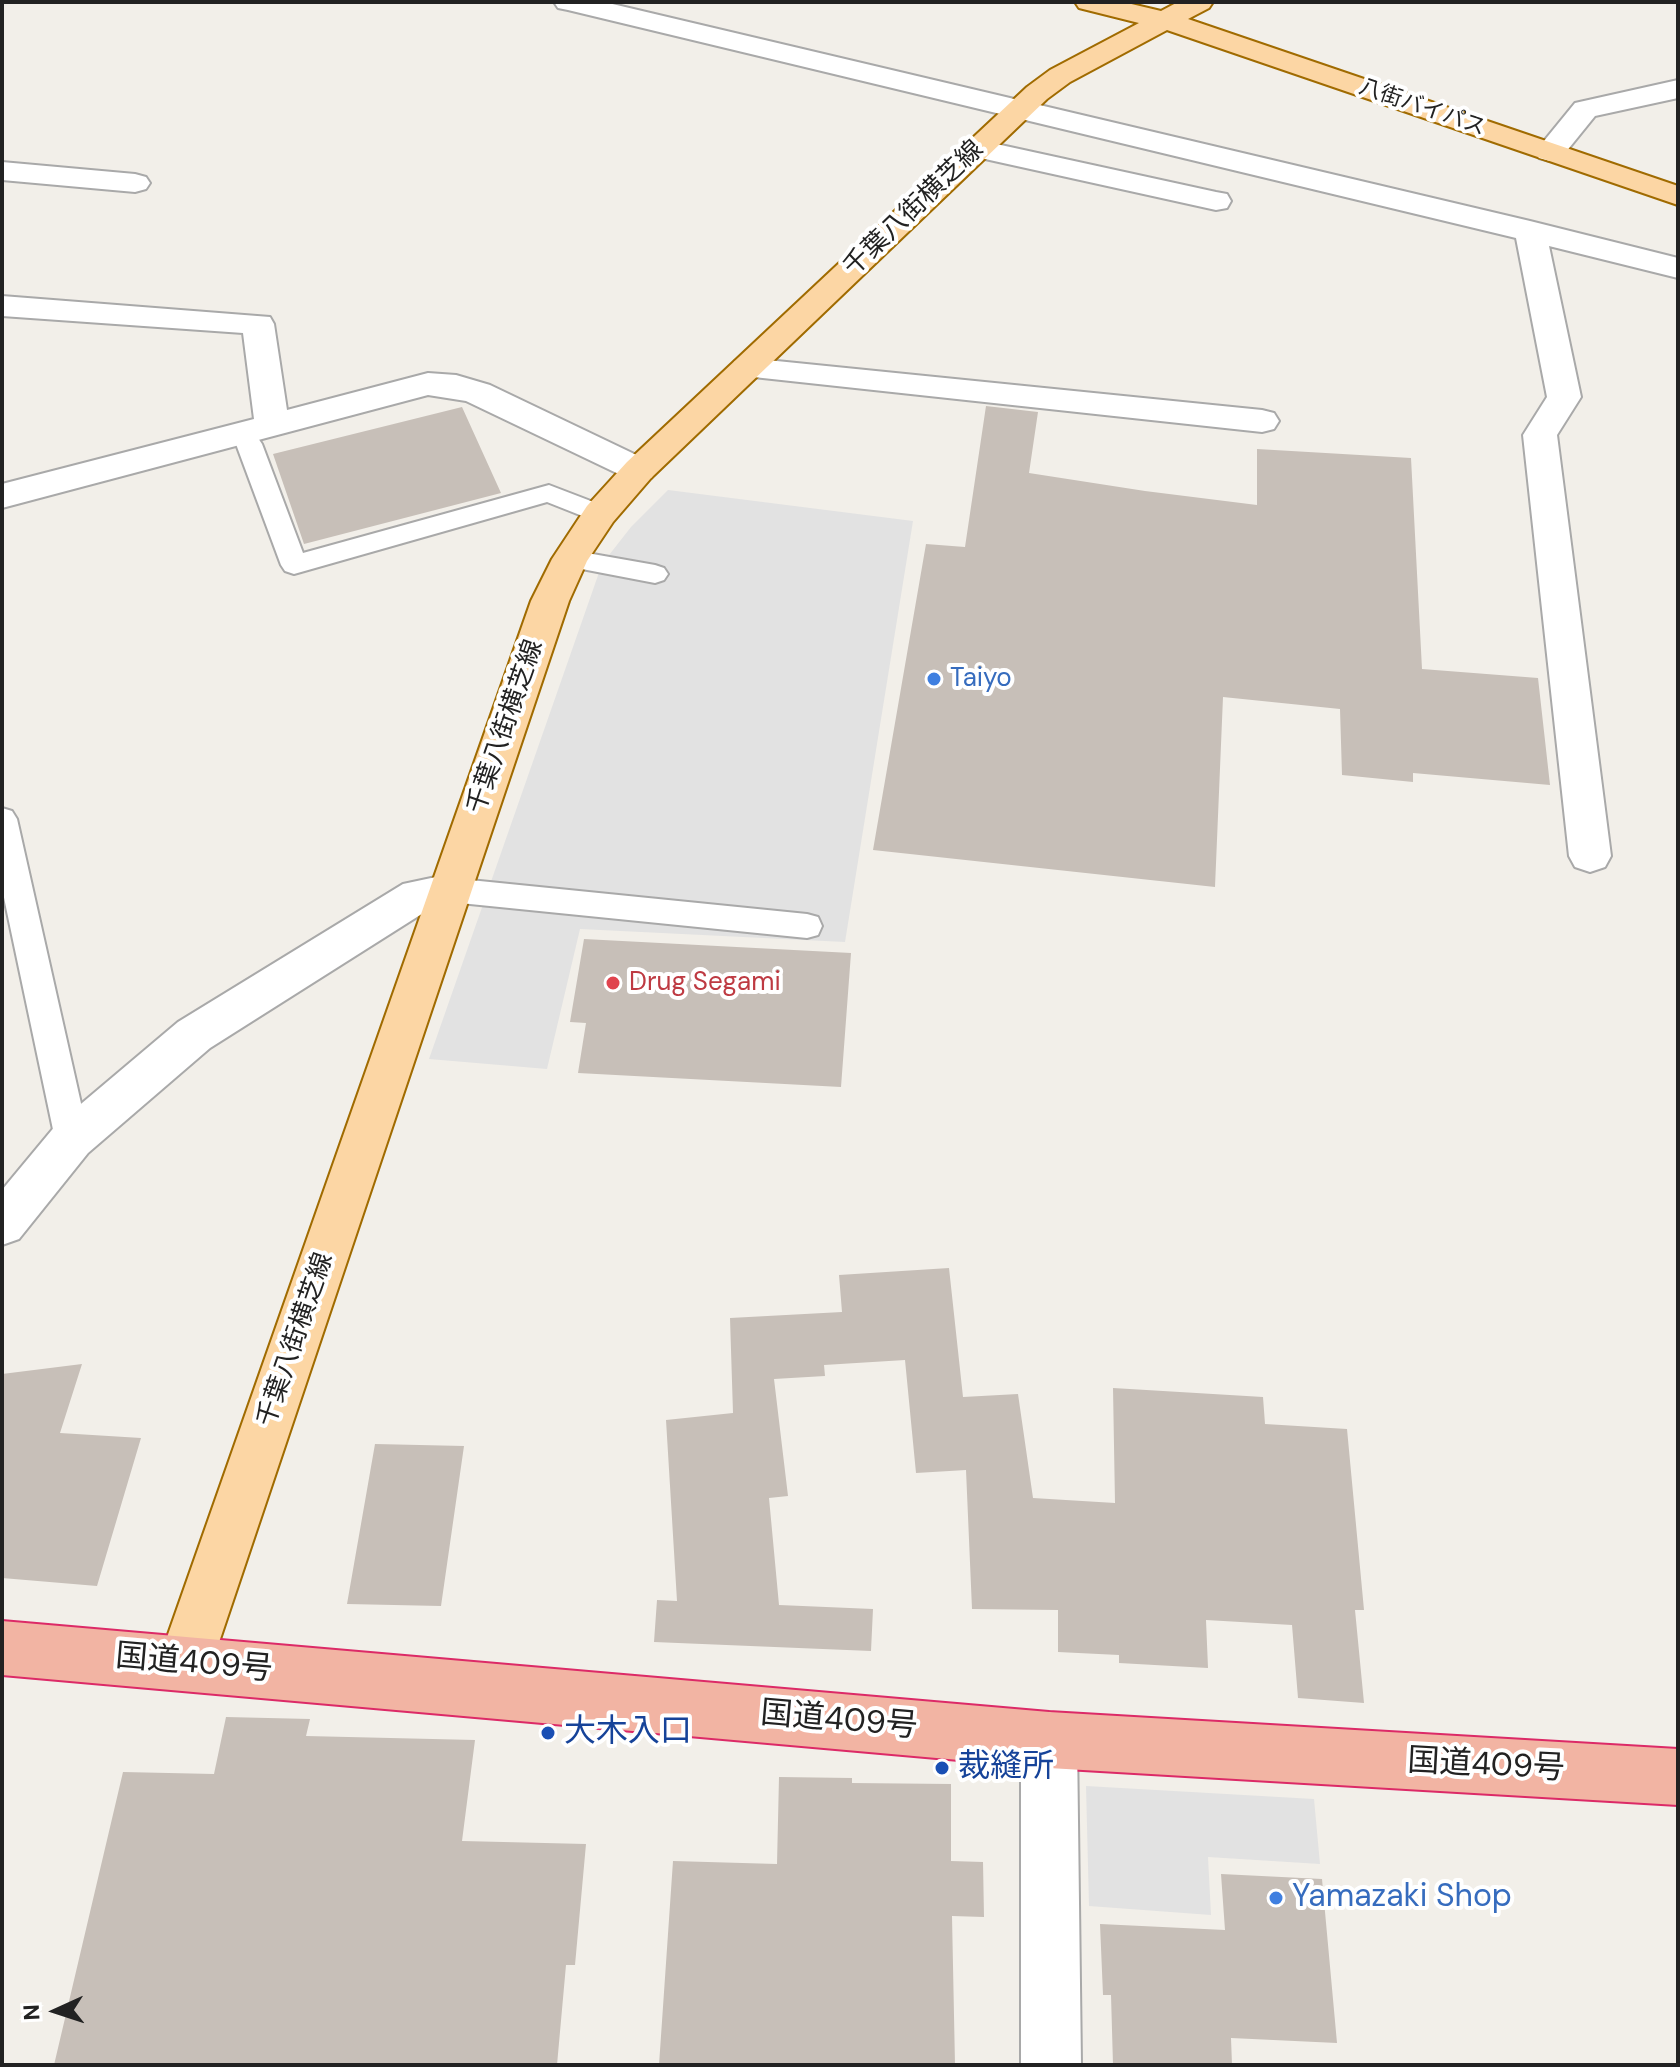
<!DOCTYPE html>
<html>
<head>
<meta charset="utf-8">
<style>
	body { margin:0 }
	#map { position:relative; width:1680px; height:2067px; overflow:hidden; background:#f2efe9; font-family:"DM Sans",sans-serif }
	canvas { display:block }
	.frame { position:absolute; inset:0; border:4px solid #222; pointer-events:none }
	.north { position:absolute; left:16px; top:1971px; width:80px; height:80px; -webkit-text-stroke:6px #fff; paint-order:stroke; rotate:267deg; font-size:22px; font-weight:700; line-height:32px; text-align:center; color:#222 }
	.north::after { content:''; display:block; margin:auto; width:28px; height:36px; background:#222; clip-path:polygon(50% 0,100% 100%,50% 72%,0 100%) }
</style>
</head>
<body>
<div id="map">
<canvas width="1680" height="2067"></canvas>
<div class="frame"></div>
<div class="north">N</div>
</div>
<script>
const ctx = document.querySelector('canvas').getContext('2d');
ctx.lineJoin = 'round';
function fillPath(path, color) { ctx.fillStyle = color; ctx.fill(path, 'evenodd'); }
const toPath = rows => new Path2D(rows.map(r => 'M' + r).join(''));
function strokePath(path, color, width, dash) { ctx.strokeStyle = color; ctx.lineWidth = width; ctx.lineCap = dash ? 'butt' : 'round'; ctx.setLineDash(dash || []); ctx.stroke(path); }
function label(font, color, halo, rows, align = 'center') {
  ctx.font = font + ' "DM Sans","Noto Sans JP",sans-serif'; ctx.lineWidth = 8; ctx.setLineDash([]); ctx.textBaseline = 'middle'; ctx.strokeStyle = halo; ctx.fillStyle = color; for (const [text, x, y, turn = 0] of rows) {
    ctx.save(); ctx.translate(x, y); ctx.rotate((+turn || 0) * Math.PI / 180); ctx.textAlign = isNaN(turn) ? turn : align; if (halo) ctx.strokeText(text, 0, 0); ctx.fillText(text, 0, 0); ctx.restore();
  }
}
fillPath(toPath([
	[668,490,913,521,845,942,580,929,547,1069,429,1059,602,564,631,527],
	[1086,1786,1314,1799,1320,1864,1208,1857,1211,1915,1089,1906]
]), '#e2e2e2');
fillPath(toPath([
	[986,406,1038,412,1029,473,1145,491,1257,505,1257,449,1411,458,1422,669,1538,678,1550,785,1413,773,1413,782,1342,775,1340,709,1223,697,1215,887,873,850,926,544,965,547],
	[462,407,501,493,304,544,273,454],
	[584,939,851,953,841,1087,578,1073,586,1023,570,1022],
	[949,1268,963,1397,1018,1394,1033,1498,1115,1503,1113,1388,1263,1397,1265,1424,1347,1429,1364,1610,1355,1610,1364,1703,1298,1698,1292,1625,1206,1620,1208,1668,1119,1663,1119,1655,1058,1652,1058,1610,972,1609,966,1470,916,1473,905,1360,824,1365,825,1376,774,1379,788,1496,769,1498,779,1605,873,1609,871,1651,654,1642,657,1600,677,1601,666,1420,733,1413,730,1318,842,1312,839,1275],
	[82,1364,60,1433,141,1438,97,1586,2,1578,2,1374],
	[375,1444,464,1446,441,1606,347,1604],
	[226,1717,310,1719,306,1736,475,1740,462,1841,586,1844,575,1965,566,1965,557,2065,54,2065,123,1772,214,1774],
	[779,1777,852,1778,852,1783,951,1784,951,1861,983,1862,984,1917,952,1916,955,2065,659,2065,673,1861,777,1864],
	[1221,1874,1322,1879,1337,2043,1231,2038,1232,2065,1113,2065,1111,1995,1103,1995,1100,1924,1225,1930]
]), '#c7bfb8');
const service = toPath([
	[249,436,258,438,262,444,303,553,549,485,609,508,613,514,609,520,600,523,547,502,294,574,285,571,281,565,236,444,240,438,249,436],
	[570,550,655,565,664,568,668,574,664,580,655,583,561,565,557,559,561,553,570,550],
	[2,808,12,811,17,819,89,1139,84,1149,72,1153,60,1149,55,1139,2,888,2,808],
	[450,878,807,914,818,917,822,926,818,935,807,938,450,902,439,898,435,890,439,882,450,878]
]);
const minor = toPath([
	[554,2,604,2,1530,221,1678,258,1678,278,1549,246,1581,397,1557,435,1611,856,1605,867,1590,872,1575,867,1569,856,1523,435,1547,397,1516,238,568,10,558,8,554,2],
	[1678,80,1678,98,1595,116,1561,158,1550,161,1539,158,1535,152,1575,103,1678,80],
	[978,140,1216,192,1227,194,1231,201,1227,208,1216,210,967,155,963,149,967,143,978,140],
	[2,162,135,174,146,177,150,183,146,189,135,192,2,180,2,162],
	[2,296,270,317,274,324,287,410,428,373,456,375,490,385,651,462,657,470,651,478,639,481,627,478,466,401,428,395,2,508,2,484,254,419,243,333,2,316,2,296],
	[747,358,1262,410,1274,413,1279,421,1274,429,1262,432,735,375,730,368,735,361,747,358],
	[450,874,465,879,471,890,465,901,428,910,210,1048,88,1153,19,1239,2,1245,2,1190,56,1125,178,1022,403,884,450,874],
	[1049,1712,1069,1720,1077,1740,1081,2065,1021,2065,1021,1740,1029,1720,1049,1712]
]);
const primary = toPath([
	[1075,2,1123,2,1161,11,1178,2,1213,2,1209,8,1188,19,1678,186,1678,205,1167,30,1070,82,1047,99,651,478,613,522,587,561,569,601,212,1663,204,1682,185,1690,166,1682,158,1663,531,601,552,559,587,506,627,462,1027,87,1050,70,1139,23,1079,8,1075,2]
]);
const trunk = toPath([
	[2,1621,1049,1712,1678,1749,1678,1805,1049,1768,2,1675,2,1621]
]);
strokePath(service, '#a9a9a9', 4);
strokePath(minor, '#a9a9a9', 4);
strokePath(primary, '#a06b00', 4);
strokePath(trunk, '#dc2a67', 4);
fillPath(service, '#fff');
fillPath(minor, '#fff');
fillPath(primary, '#fcd6a4');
fillPath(trunk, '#f2b4a3');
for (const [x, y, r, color] of [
	[934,679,8,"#3f7fe0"],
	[613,983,8,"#e0444e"],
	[548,1733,8,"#1a4fb4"],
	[942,1768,8,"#1a4fb4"],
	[1276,1898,8,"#3f7fe0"]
]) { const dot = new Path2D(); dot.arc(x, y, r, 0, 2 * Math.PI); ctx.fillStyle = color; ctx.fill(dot); strokePath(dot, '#fff', 3); }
label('22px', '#222', '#fff', [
	["八街バイパス",1422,108,19]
]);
label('26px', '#222', '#fff', [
	["千葉八街横芝線",914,209,-44],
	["千葉八街横芝線",506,727,-71],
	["千葉八街横芝線",296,1340,-71]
]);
label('26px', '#366cbe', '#fff', [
	["Taiyo",950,679]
], 'left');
label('26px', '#be3a42', '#fff', [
	["Drug Segami",629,983]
], 'left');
label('32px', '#222', '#fff', [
	["国道409号",194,1664,5],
	["国道409号",839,1721,5],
	["国道409号",1486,1766,3]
]);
label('32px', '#164399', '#fff', [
	["大木入口",564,1733],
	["裁縫所",958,1768]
], 'left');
label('32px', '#366cbe', '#fff', [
	["Yamazaki Shop",1292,1898]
], 'left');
</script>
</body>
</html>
